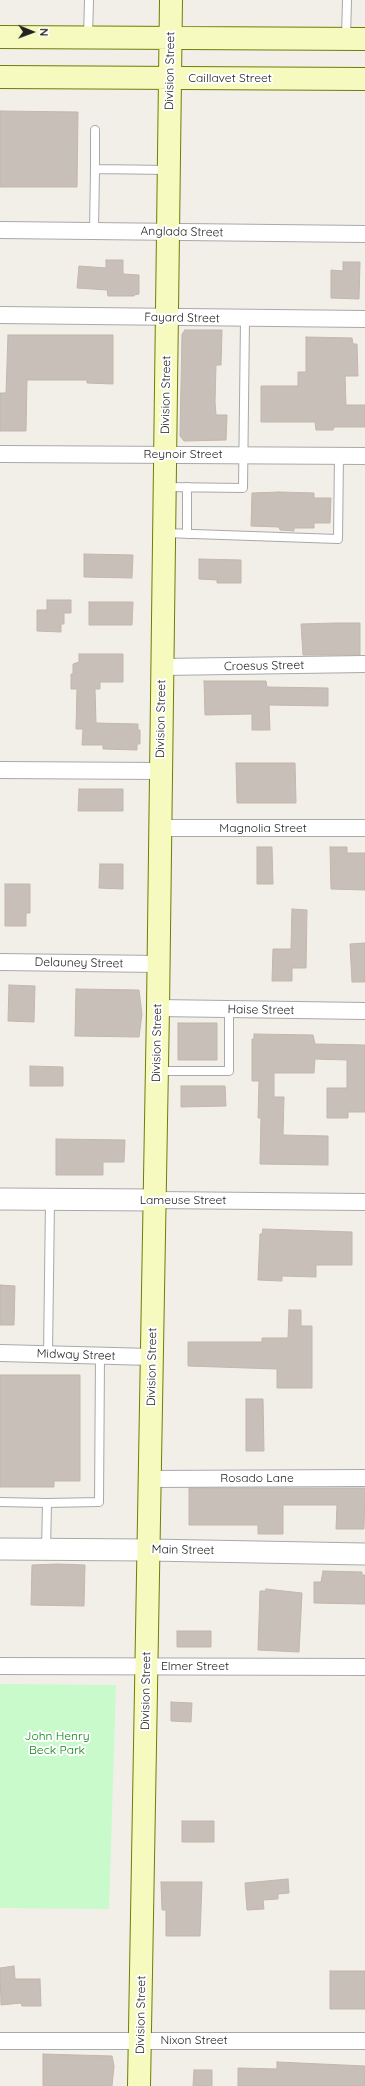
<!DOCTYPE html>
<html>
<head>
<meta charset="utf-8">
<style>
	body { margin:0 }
	#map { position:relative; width:365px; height:2086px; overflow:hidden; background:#f2efe9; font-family:Quicksand,sans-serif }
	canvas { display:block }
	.north { position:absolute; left:12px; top:12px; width:40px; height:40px; -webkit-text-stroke:3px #fff; paint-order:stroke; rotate:91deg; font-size:11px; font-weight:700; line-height:16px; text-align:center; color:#222 }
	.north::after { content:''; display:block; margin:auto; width:14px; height:18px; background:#222; clip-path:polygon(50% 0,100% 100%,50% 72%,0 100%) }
</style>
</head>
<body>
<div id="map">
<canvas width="365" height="2086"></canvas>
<div class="north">N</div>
</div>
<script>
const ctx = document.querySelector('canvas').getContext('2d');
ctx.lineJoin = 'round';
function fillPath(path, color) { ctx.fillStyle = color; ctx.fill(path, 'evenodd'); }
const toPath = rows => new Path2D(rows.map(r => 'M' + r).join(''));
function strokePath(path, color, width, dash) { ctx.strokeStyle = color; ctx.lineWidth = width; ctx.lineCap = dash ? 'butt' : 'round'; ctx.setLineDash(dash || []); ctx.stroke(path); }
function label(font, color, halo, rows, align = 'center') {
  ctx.font = font + ' Quicksand,sans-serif'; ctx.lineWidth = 4; ctx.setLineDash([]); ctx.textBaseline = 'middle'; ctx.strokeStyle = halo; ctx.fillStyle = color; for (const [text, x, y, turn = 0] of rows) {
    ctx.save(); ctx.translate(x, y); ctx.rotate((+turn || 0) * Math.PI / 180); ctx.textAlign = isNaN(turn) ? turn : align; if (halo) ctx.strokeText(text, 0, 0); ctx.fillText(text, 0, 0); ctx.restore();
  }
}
fillPath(toPath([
	[0,1684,116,1685,109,1909,0,1908]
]), '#c8facc');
const building = toPath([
	[0,111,78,112,77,187,0,187,0,111],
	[106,260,123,260,123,274,139,275,139,294,134,295,134,296,108,296,107,290,77,288,79,266,106,268,106,260],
	[343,262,360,262,359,299,331,298,331,270,343,271,343,262],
	[185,330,222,330,221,365,216,365,215,402,216,415,227,415,226,440,184,441,180,436,182,334,185,330],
	[8,335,113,335,113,384,87,383,87,380,27,380,26,431,0,431,0,393,6,393,8,335],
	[306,337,352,338,353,344,357,344,358,376,345,376,346,405,365,405,365,427,334,427,333,430,316,430,315,422,261,422,261,386,298,386,298,372,306,372,306,337],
	[279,492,314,493,314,498,331,498,330,523,314,523,314,528,294,528,294,531,280,530,279,527,251,526,252,493,279,492],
	[84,554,133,555,132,578,84,577,84,554],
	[199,559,241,560,241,583,217,583,217,580,199,579,199,559],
	[47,600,71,600,71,613,64,613,64,624,61,624,61,632,37,631,37,610,47,610,47,600],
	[89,602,133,602,132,625,89,625,89,602],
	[336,623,360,623,360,655,303,655,301,624,336,623],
	[79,654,123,654,123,682,100,682,100,689,95,689,96,723,138,724,138,730,140,730,140,744,137,744,137,750,103,749,103,745,82,745,83,729,76,729,77,689,71,689,71,674,73,674,73,664,79,662,79,654],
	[204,681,266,681,267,687,328,688,328,706,269,705,270,730,252,730,252,714,205,715,204,681],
	[236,763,295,763,296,803,237,803,236,763],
	[79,789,123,789,123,811,78,811,79,789],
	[257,847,272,847,273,884,257,884,257,847],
	[330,847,347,847,347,853,365,853,365,890,331,889,330,847],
	[100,864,123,864,123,889,99,888,100,864],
	[5,884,30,884,30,913,26,913,26,926,5,926,5,884],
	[292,909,307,910,306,968,292,968,292,981,272,981,273,949,291,949,292,909],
	[365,943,365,982,352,982,350,944,365,943],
	[9,985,35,986,34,1022,8,1021,9,985],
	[76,989,139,990,142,1014,139,1037,75,1036,76,989],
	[178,1023,217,1023,217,1060,178,1060,178,1023],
	[254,1034,313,1035,315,1044,365,1045,365,1112,348,1112,348,1118,327,1118,327,1088,347,1088,347,1060,315,1059,314,1073,274,1073,274,1097,284,1097,283,1135,328,1136,328,1165,260,1164,261,1118,258,1118,259,1081,252,1081,252,1039,254,1039,254,1034],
	[30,1066,63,1067,63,1086,30,1086,30,1066],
	[181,1086,225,1086,226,1106,181,1107,181,1086],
	[56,1139,125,1140,124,1162,103,1162,103,1175,56,1175,56,1139],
	[263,1229,352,1232,352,1265,316,1265,316,1277,282,1276,282,1281,258,1280,260,1234,262,1234,263,1229],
	[0,1285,15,1286,14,1325,0,1325,0,1285],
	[289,1310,301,1310,301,1326,312,1326,312,1388,277,1388,277,1369,188,1366,188,1342,262,1342,262,1338,288,1338,289,1310],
	[0,1375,80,1375,80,1481,54,1481,54,1487,0,1487,0,1375],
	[246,1399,263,1399,264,1451,246,1451,246,1399],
	[189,1488,365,1488,364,1529,336,1529,337,1505,283,1505,283,1534,258,1534,258,1525,189,1525,189,1488],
	[58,1564,85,1565,84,1606,31,1605,32,1565,58,1564],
	[323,1571,362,1572,362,1575,365,1575,365,1604,314,1603,314,1582,321,1582,323,1571],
	[266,1589,302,1593,299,1652,258,1650,260,1591,266,1591,266,1589],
	[177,1631,211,1631,211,1647,177,1647,177,1631],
	[171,1702,192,1703,191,1722,171,1721,171,1702],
	[182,1821,214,1821,214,1842,182,1842,182,1821],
	[288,1879,289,1893,278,1894,278,1899,263,1900,264,1909,247,1910,245,1883,288,1879],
	[161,1882,202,1882,200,1936,166,1936,166,1910,162,1910,161,1882],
	[14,1966,15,1979,40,1979,41,2006,22,2006,21,2003,1,2005,0,1968,14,1966],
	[330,1971,365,1971,365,2009,330,2009,330,1971],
	[43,2054,112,2056,114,2066,112,2086,43,2086,43,2054],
	[277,2062,365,2066,365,2086,238,2086,238,2068,277,2069,277,2062],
	[194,2070,212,2070,212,2086,193,2086,194,2070]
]);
fillPath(building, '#c7bfb8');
strokePath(building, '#c4b6ab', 1);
const service = toPath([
	[88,37,89,0],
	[346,37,347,0],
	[95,169,95,130],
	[94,231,95,169,168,170],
	[165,487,243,488,245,319],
	[165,533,338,539,339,456],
	[187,534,187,487],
	[157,1071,229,1071,229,1009],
	[48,1355,50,1200],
	[0,1502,47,1503],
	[46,1549,47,1503,99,1502,100,1356]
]);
const minor = toPath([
	[0,230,365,234],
	[0,315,365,319],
	[0,454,365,456],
	[162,667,365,664],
	[0,770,161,771],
	[160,828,365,828],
	[0,962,158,964],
	[158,1008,365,1011],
	[153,1200,365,1202],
	[0,1353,152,1357],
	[150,1479,365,1478],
	[0,1666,365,1667],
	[0,2041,365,2041]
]);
const tertiary = toPath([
	[0,1199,153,1200],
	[0,1549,149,1550,365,1554]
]);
const secondary = toPath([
	[0,37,365,39],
	[0,77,365,79],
	[139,2086,158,1008,171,0]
]);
strokePath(service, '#a9a9a9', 10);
strokePath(minor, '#a9a9a9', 18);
strokePath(tertiary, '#a9a9a9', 23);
strokePath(secondary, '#707d05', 24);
strokePath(service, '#fff', 8);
strokePath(minor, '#fff', 16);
strokePath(tertiary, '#fff', 21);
strokePath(secondary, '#f7fabf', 22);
label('12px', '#222', '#fff', [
	["Division Street",170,71,-89],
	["Caillavet Street",230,78],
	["Anglada Street",182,232,1],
	["Fayard Street",182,318,1],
	["Division Street",166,395,-89],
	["Reynoir Street",183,454],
	["Croesus Street",264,666,-1],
	["Division Street",161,719,-89],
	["Magnolia Street",263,828],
	["Delauney Street",79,963,1],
	["Haise Street",261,1010,1],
	["Division Street",157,1043,-89],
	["Lameuse Street",183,1200],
	["Midway Street",76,1355,2],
	["Division Street",152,1367,-89],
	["Rosado Lane",257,1478],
	["Main Street",183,1550,1],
	["Elmer Street",195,1666],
	["Division Street",146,1691,-89],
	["Division Street",141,2015,-89],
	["Nixon Street",194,2040]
]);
label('12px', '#0c8416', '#fff', [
	["John Henry",57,1736],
	["Beck Park",57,1750]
]);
</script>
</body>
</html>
